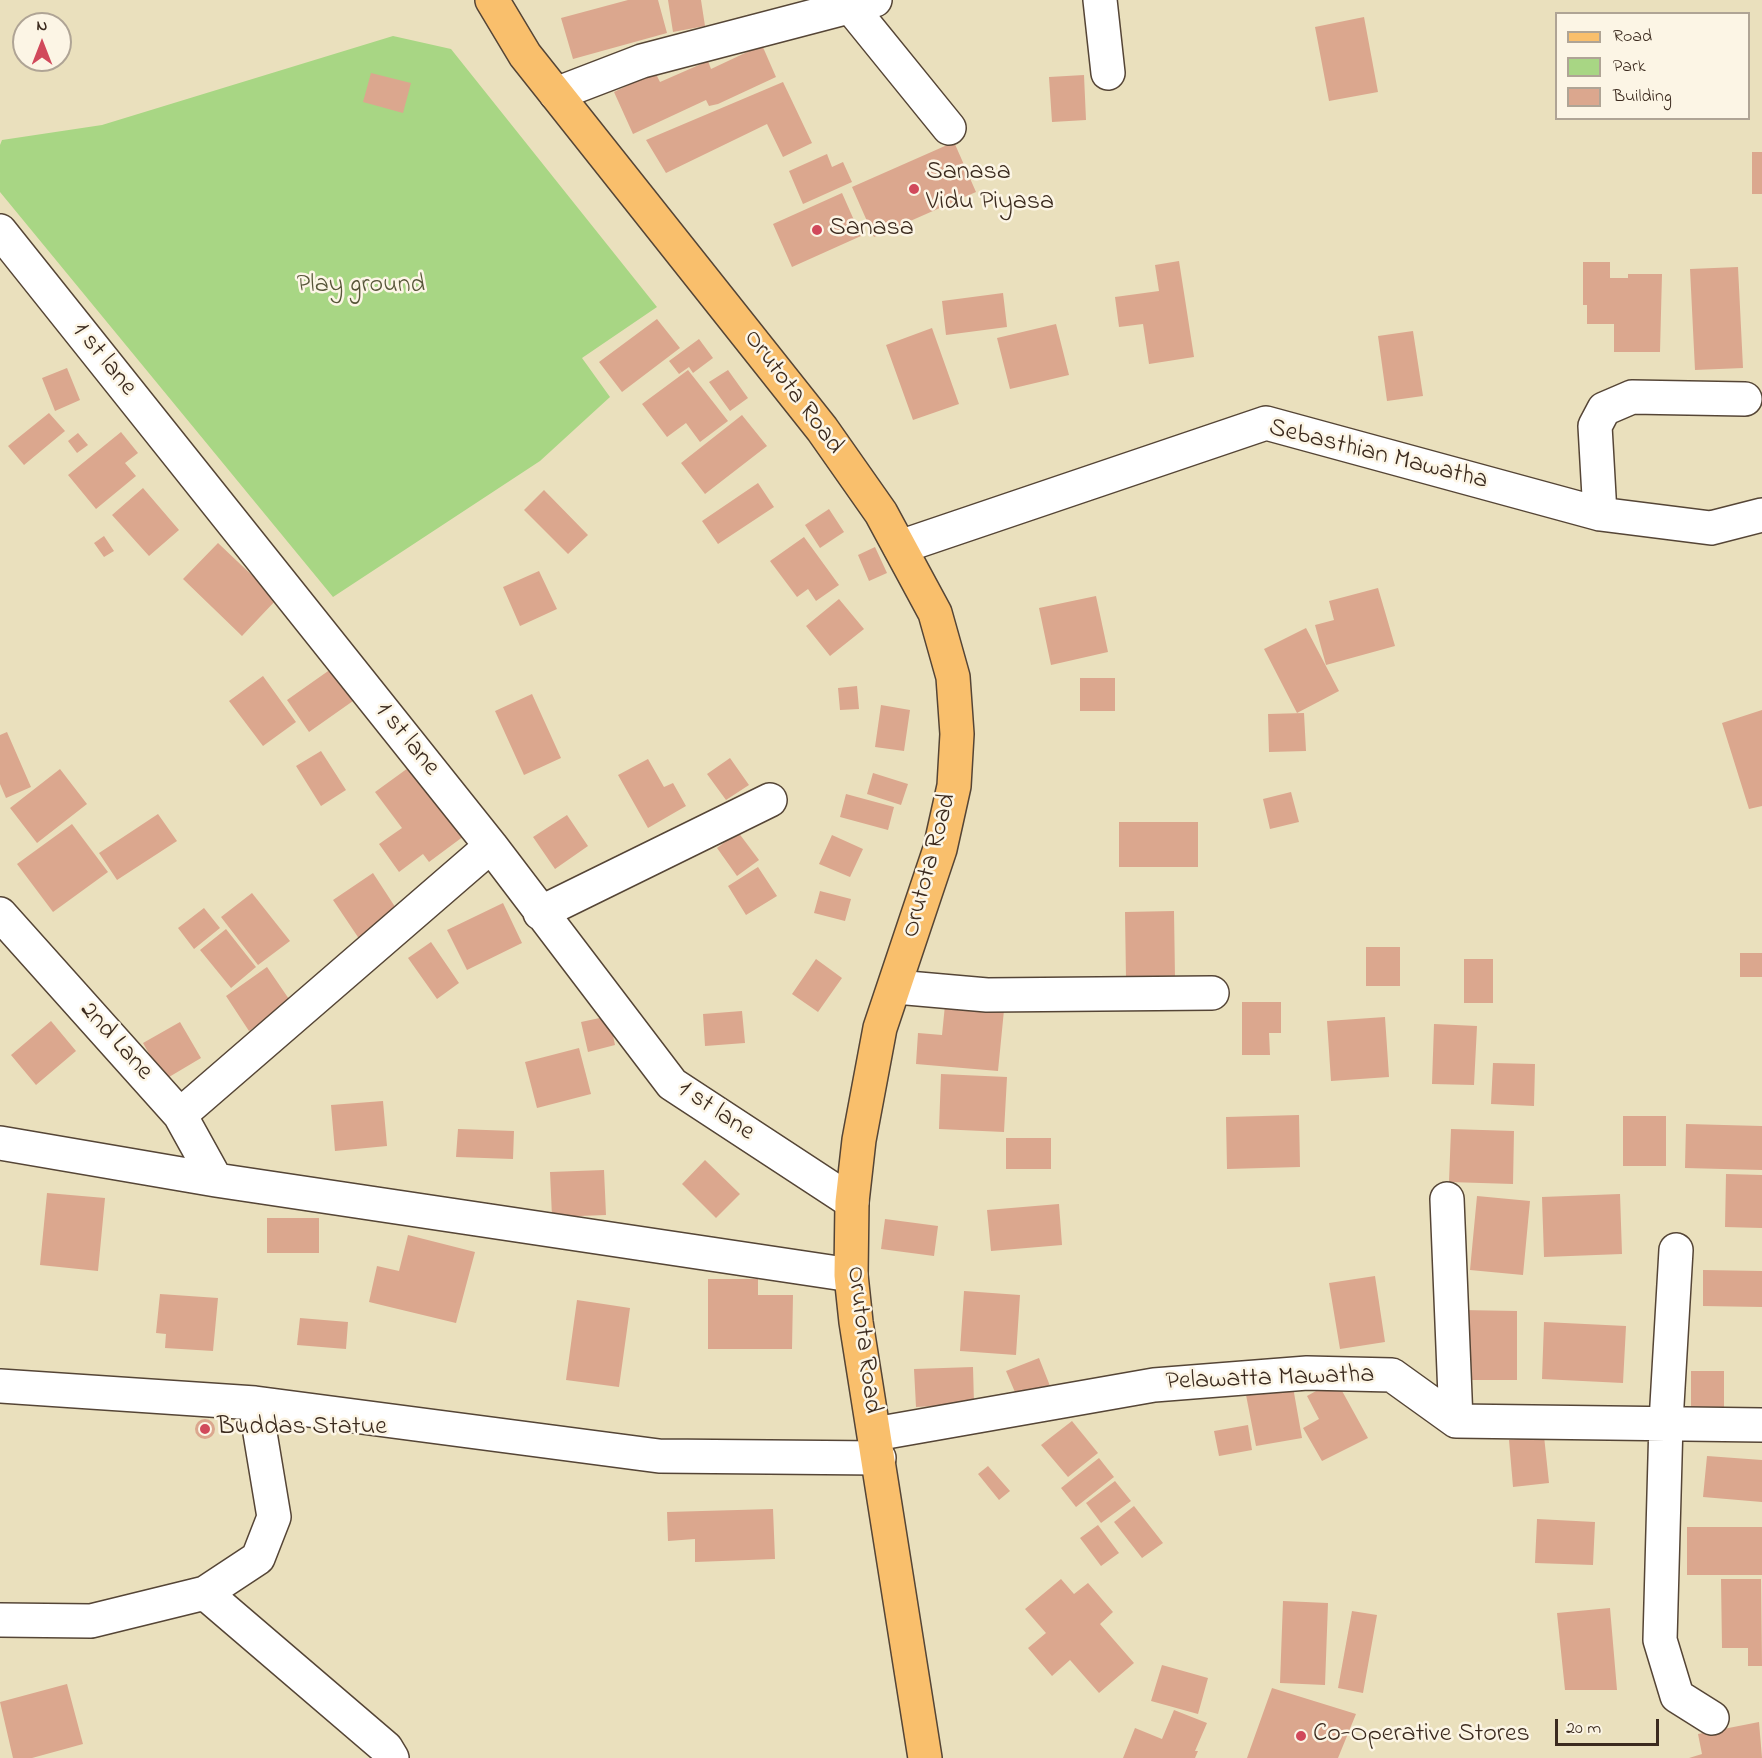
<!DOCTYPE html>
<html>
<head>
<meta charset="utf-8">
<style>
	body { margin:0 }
	#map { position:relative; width:1762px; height:1758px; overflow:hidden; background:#eae0bd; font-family:"Indie Flower",sans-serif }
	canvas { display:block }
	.legend { position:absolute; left:1555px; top:12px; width:195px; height:108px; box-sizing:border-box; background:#fcf5e5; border:2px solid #afa495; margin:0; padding:8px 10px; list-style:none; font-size:18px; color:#3b2a1e }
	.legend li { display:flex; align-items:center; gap:12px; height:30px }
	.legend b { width:30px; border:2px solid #afa495 }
	.north { position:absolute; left:12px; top:12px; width:60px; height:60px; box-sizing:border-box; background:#fcf5e5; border:2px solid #afa495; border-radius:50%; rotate:0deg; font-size:16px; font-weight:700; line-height:24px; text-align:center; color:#3b2a1e }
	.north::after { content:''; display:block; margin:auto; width:21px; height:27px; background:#d1495b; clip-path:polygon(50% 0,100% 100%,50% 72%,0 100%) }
	.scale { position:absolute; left:1555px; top:1719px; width:104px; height:27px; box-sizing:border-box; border:3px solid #3b2a1e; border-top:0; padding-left:8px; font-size:18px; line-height:21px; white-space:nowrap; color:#3b2a1e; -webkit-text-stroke:4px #fcf5e5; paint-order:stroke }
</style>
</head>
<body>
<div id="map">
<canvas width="1762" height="1758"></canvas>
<ul class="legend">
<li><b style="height:8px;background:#f9bf6c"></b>Road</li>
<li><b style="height:16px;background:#a8d684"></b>Park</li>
<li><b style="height:16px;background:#dba78e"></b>Building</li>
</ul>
<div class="north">N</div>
<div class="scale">20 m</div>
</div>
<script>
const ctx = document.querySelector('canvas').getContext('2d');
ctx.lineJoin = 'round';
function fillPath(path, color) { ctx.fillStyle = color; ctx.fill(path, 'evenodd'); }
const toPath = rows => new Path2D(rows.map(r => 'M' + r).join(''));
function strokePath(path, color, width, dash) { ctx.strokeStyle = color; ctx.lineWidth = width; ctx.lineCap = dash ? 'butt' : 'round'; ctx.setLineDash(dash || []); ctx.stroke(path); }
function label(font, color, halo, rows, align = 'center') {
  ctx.font = font + ' "Indie Flower",sans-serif'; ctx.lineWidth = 5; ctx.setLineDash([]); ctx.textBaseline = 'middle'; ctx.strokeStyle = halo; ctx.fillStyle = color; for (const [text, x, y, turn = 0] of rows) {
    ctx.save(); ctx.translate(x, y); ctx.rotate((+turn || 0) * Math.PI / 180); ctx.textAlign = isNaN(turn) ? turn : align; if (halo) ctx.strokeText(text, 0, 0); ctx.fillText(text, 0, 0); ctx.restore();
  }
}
fillPath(toPath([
	[393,36,451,49,657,307,582,358,610,397,540,461,333,597,0,192,0,145,2,140,102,125]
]), '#a8d684');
fillPath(toPath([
	[628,0,658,0,667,33,573,59,561,18],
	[668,0,701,0,705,26,673,32],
	[1364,17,1378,92,1329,101,1315,27],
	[762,45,776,77,718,104,709,106,706,100,633,134,614,92,655,72,660,82,708,61,711,69],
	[371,73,411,83,403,113,363,102],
	[1084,75,1086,120,1052,122,1049,77],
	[783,82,812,143,783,157,767,124,666,173,646,140],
	[954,142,976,192,874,237,852,187],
	[1752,152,1762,152,1762,194,1752,194],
	[827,154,832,167,843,162,852,182,803,204,789,171],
	[842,193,861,236,792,267,773,224],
	[1179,261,1194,357,1149,364,1143,324,1119,327,1115,297,1159,291,1155,265],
	[1583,262,1610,262,1610,278,1628,278,1628,274,1662,274,1660,352,1614,352,1614,324,1587,324,1587,305,1583,305],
	[1738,267,1743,368,1695,370,1690,269],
	[1003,293,1007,327,946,335,942,301],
	[657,319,680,348,622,392,599,362],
	[1056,324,1069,375,1010,389,997,338],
	[932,328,959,404,913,420,886,345],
	[1413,331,1423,396,1387,401,1378,336],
	[699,339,713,358,693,373,689,367,679,374,669,361],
	[67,368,80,400,55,411,42,378],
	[688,370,728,421,700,442,686,423,667,437,642,404],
	[728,370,748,398,730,411,709,382],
	[49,413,65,431,24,465,8,446],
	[742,415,767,446,705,494,681,463],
	[121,432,138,453,125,463,136,476,96,509,68,475],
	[78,433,88,445,77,453,68,441],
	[758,483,774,507,718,544,702,521],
	[143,488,179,530,149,556,112,515],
	[544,490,588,535,568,554,524,510],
	[829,509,844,532,820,548,805,525],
	[104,536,114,551,104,557,94,543],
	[804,537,839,585,816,601,808,589,797,597,770,561],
	[218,543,277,599,242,636,183,579],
	[875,547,887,573,869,581,858,555],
	[539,571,557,609,520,626,503,587],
	[1378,588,1395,646,1326,665,1315,625,1334,620,1329,601],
	[1096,596,1108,652,1051,665,1039,608],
	[839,599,864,629,830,656,806,626],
	[1306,628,1339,691,1297,713,1264,649],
	[331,669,353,701,309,732,287,700],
	[263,676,296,722,263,746,229,701],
	[1080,678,1115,678,1115,711,1080,711],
	[857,686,859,709,840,710,838,688],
	[532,694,561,758,524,775,495,711],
	[881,705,910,710,904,751,875,747],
	[1762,710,1762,806,1749,809,1722,723],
	[1304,713,1306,751,1269,752,1268,714],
	[7,732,31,787,6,798,0,784,0,735],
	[321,751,346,790,321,806,296,766],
	[730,758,749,785,726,800,707,774],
	[648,759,664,787,673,783,686,806,648,828,618,775],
	[415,763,468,833,429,862,423,854,399,872,379,844,402,828,375,792],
	[60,769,87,804,37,843,10,808],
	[873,773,908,784,901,805,867,794],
	[1291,792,1299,822,1270,829,1263,799],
	[846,794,894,807,888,830,840,817],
	[158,814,177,841,117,880,99,853],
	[567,815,588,846,555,869,533,837],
	[1119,822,1198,822,1198,867,1119,867],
	[72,824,108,872,53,912,17,864],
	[738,832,759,860,737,876,717,848],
	[832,835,863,849,850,877,819,864],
	[758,867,777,896,746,915,728,886],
	[373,873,403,919,364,946,333,900],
	[820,891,851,899,845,921,814,913],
	[252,893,290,941,258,965,221,917],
	[503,903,522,943,467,970,447,930],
	[204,908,220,928,194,949,178,928],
	[1174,911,1175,978,1126,979,1125,912],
	[226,929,256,967,231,988,200,950],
	[431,942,459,983,437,999,408,958],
	[1366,947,1400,947,1400,986,1366,986],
	[1740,953,1762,953,1762,977,1740,977],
	[816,959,842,978,818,1012,792,994],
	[1464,959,1493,959,1493,1003,1464,1003],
	[267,967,291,1002,249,1031,226,996],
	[1242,1002,1281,1002,1281,1033,1269,1033,1270,1055,1242,1055],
	[945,1005,1004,1010,998,1071,916,1064,918,1033,942,1035],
	[742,1011,745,1043,705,1046,703,1014],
	[609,1016,615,1045,588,1052,581,1022],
	[1385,1017,1389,1077,1331,1081,1327,1021],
	[51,1021,76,1051,36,1085,11,1055],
	[180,1022,201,1058,164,1080,143,1043],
	[1434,1024,1477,1026,1474,1085,1432,1084],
	[579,1048,591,1094,537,1108,525,1062],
	[1493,1063,1535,1064,1534,1106,1491,1104],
	[941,1074,1007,1077,1004,1132,939,1129],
	[383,1101,387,1146,335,1151,331,1105],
	[1299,1115,1300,1167,1227,1169,1226,1117],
	[1623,1116,1666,1116,1666,1166,1623,1166],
	[1686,1124,1762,1126,1762,1170,1685,1168],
	[458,1129,514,1131,513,1159,456,1157],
	[1451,1129,1514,1131,1513,1184,1449,1182],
	[1006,1138,1051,1138,1051,1169,1006,1169],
	[705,1160,740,1194,716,1218,682,1184],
	[604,1170,606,1215,552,1217,550,1172],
	[1726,1174,1762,1175,1762,1228,1725,1227],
	[47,1193,105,1198,98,1271,40,1265],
	[1620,1194,1622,1254,1544,1257,1542,1197],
	[1477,1196,1530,1201,1523,1275,1470,1270],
	[1059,1204,1062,1245,991,1251,987,1210],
	[267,1218,319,1218,319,1253,267,1253],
	[885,1219,938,1226,934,1256,881,1249],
	[408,1235,475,1252,456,1323,369,1302,377,1266,399,1271],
	[1703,1270,1762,1271,1762,1307,1703,1306],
	[1375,1276,1385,1342,1340,1349,1329,1283],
	[708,1279,758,1279,758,1295,793,1295,792,1349,708,1349],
	[964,1291,1020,1295,1016,1355,960,1351],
	[160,1294,218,1298,213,1351,165,1348,166,1334,156,1333],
	[577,1300,630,1308,619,1387,566,1380],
	[1461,1310,1517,1311,1517,1380,1460,1380],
	[300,1318,348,1322,346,1349,297,1345],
	[1544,1322,1626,1326,1623,1383,1542,1379],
	[1039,1358,1052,1391,1020,1404,1006,1371],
	[973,1367,974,1404,916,1407,914,1369],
	[1691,1371,1724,1371,1724,1408,1691,1408],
	[1336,1380,1368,1438,1322,1461,1303,1428,1319,1419,1307,1396],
	[1293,1387,1302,1438,1256,1446,1246,1395],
	'195 1429a10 10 0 1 1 20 0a10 10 0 1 1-20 0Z',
	[1072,1421,1098,1453,1068,1477,1041,1445],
	[1248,1425,1252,1450,1219,1456,1214,1431],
	[1544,1436,1549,1483,1513,1487,1509,1440],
	[1707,1456,1762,1460,1762,1502,1703,1497],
	[1099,1458,1114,1477,1076,1507,1061,1488],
	[988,1466,1010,1491,999,1500,978,1474],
	[1115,1481,1131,1501,1101,1523,1086,1503],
	[1134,1506,1163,1543,1142,1558,1114,1522],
	[773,1509,775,1559,695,1562,695,1539,668,1541,667,1512],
	[1537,1519,1595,1522,1593,1565,1535,1563],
	[1098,1525,1119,1553,1101,1566,1080,1538],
	[1687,1527,1762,1527,1762,1575,1687,1575],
	[1061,1579,1074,1594,1088,1583,1113,1612,1100,1624,1134,1663,1099,1693,1070,1660,1052,1676,1028,1648,1046,1633,1025,1609],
	[1721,1579,1761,1579,1762,1666,1748,1666,1748,1648,1722,1648],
	[1283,1601,1328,1603,1325,1685,1280,1683],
	[1610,1608,1617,1690,1565,1690,1557,1613],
	[1352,1611,1377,1615,1363,1693,1338,1688],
	[1162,1665,1208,1678,1198,1714,1151,1701],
	[67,1684,83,1744,32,1758,13,1758,0,1702],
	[1272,1688,1356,1714,1338,1758,1247,1758],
	[1174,1710,1207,1723,1195,1751,1198,1751,1195,1758,1123,1758,1135,1728,1162,1739],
	[1759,1722,1762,1758,1689,1758,1702,1754,1698,1734]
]), '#dba78e');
const minor = toPath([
	[1100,0,1108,73],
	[850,6,949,128],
	[556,94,642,61,875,0],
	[0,231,491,846,672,1084,852,1202],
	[1600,514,1595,426,1604,409,1632,397,1745,399],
	[900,547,1266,423,1600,514,1711,528,1762,515],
	[540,913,770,800],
	[0,914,180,1115,216,1180],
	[896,987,987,995,1212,993],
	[180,1115,491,846],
	[0,1143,216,1180,851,1275],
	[1447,1199,1456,1421],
	[1676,1250,1666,1422,1660,1640,1677,1696,1712,1718],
	[0,1386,255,1403,659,1456,879,1458],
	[875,1434,1154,1385,1307,1373,1392,1375,1456,1421,1762,1425],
	[205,1593,386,1748,392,1758],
	[0,1620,91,1621,205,1593,258,1558,274,1517,255,1403]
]);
const primary = toPath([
	[492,0,525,55,822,429,881,513,935,613,953,677,957,734,954,786,940,849,880,1028,859,1140,852,1202,851,1275,856,1322,925,1758]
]);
strokePath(minor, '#554536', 36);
strokePath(primary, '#554536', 36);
strokePath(minor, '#fff', 33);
strokePath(primary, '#f9bf6c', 33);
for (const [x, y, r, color] of [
	[914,189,6,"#d1495b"],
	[817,230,6,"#d1495b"],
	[205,1429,6,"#d1495b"],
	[1301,1736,6,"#d1495b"]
]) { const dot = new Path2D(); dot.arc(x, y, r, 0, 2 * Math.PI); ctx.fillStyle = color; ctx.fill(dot); strokePath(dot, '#fcf5e5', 2); }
label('26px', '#3b2a1e', '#fcf5e5', [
	["Sanasa",926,174],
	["Vidu Piyasa",926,204],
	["Sanasa",829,230],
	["Buddas Statue",217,1429],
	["Co-Operative Stores",1313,1736]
], 'left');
label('26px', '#565538', '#fcf5e5', [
	["Play ground",361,287]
]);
label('26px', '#3b2a1e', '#fcf5e5', [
	["1 st lane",103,360,51],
	["Orutota Road",792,393,53],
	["Sebasthian Mawatha",1378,456,14],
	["1 st lane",406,740,51],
	["Orutota Road",931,866,-75],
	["2nd Lane",115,1042,48],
	["1 st lane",715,1112,34],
	["Orutota Road",862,1340,83],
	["Pelawatta Mawatha",1270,1380,-2]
]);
</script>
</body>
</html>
